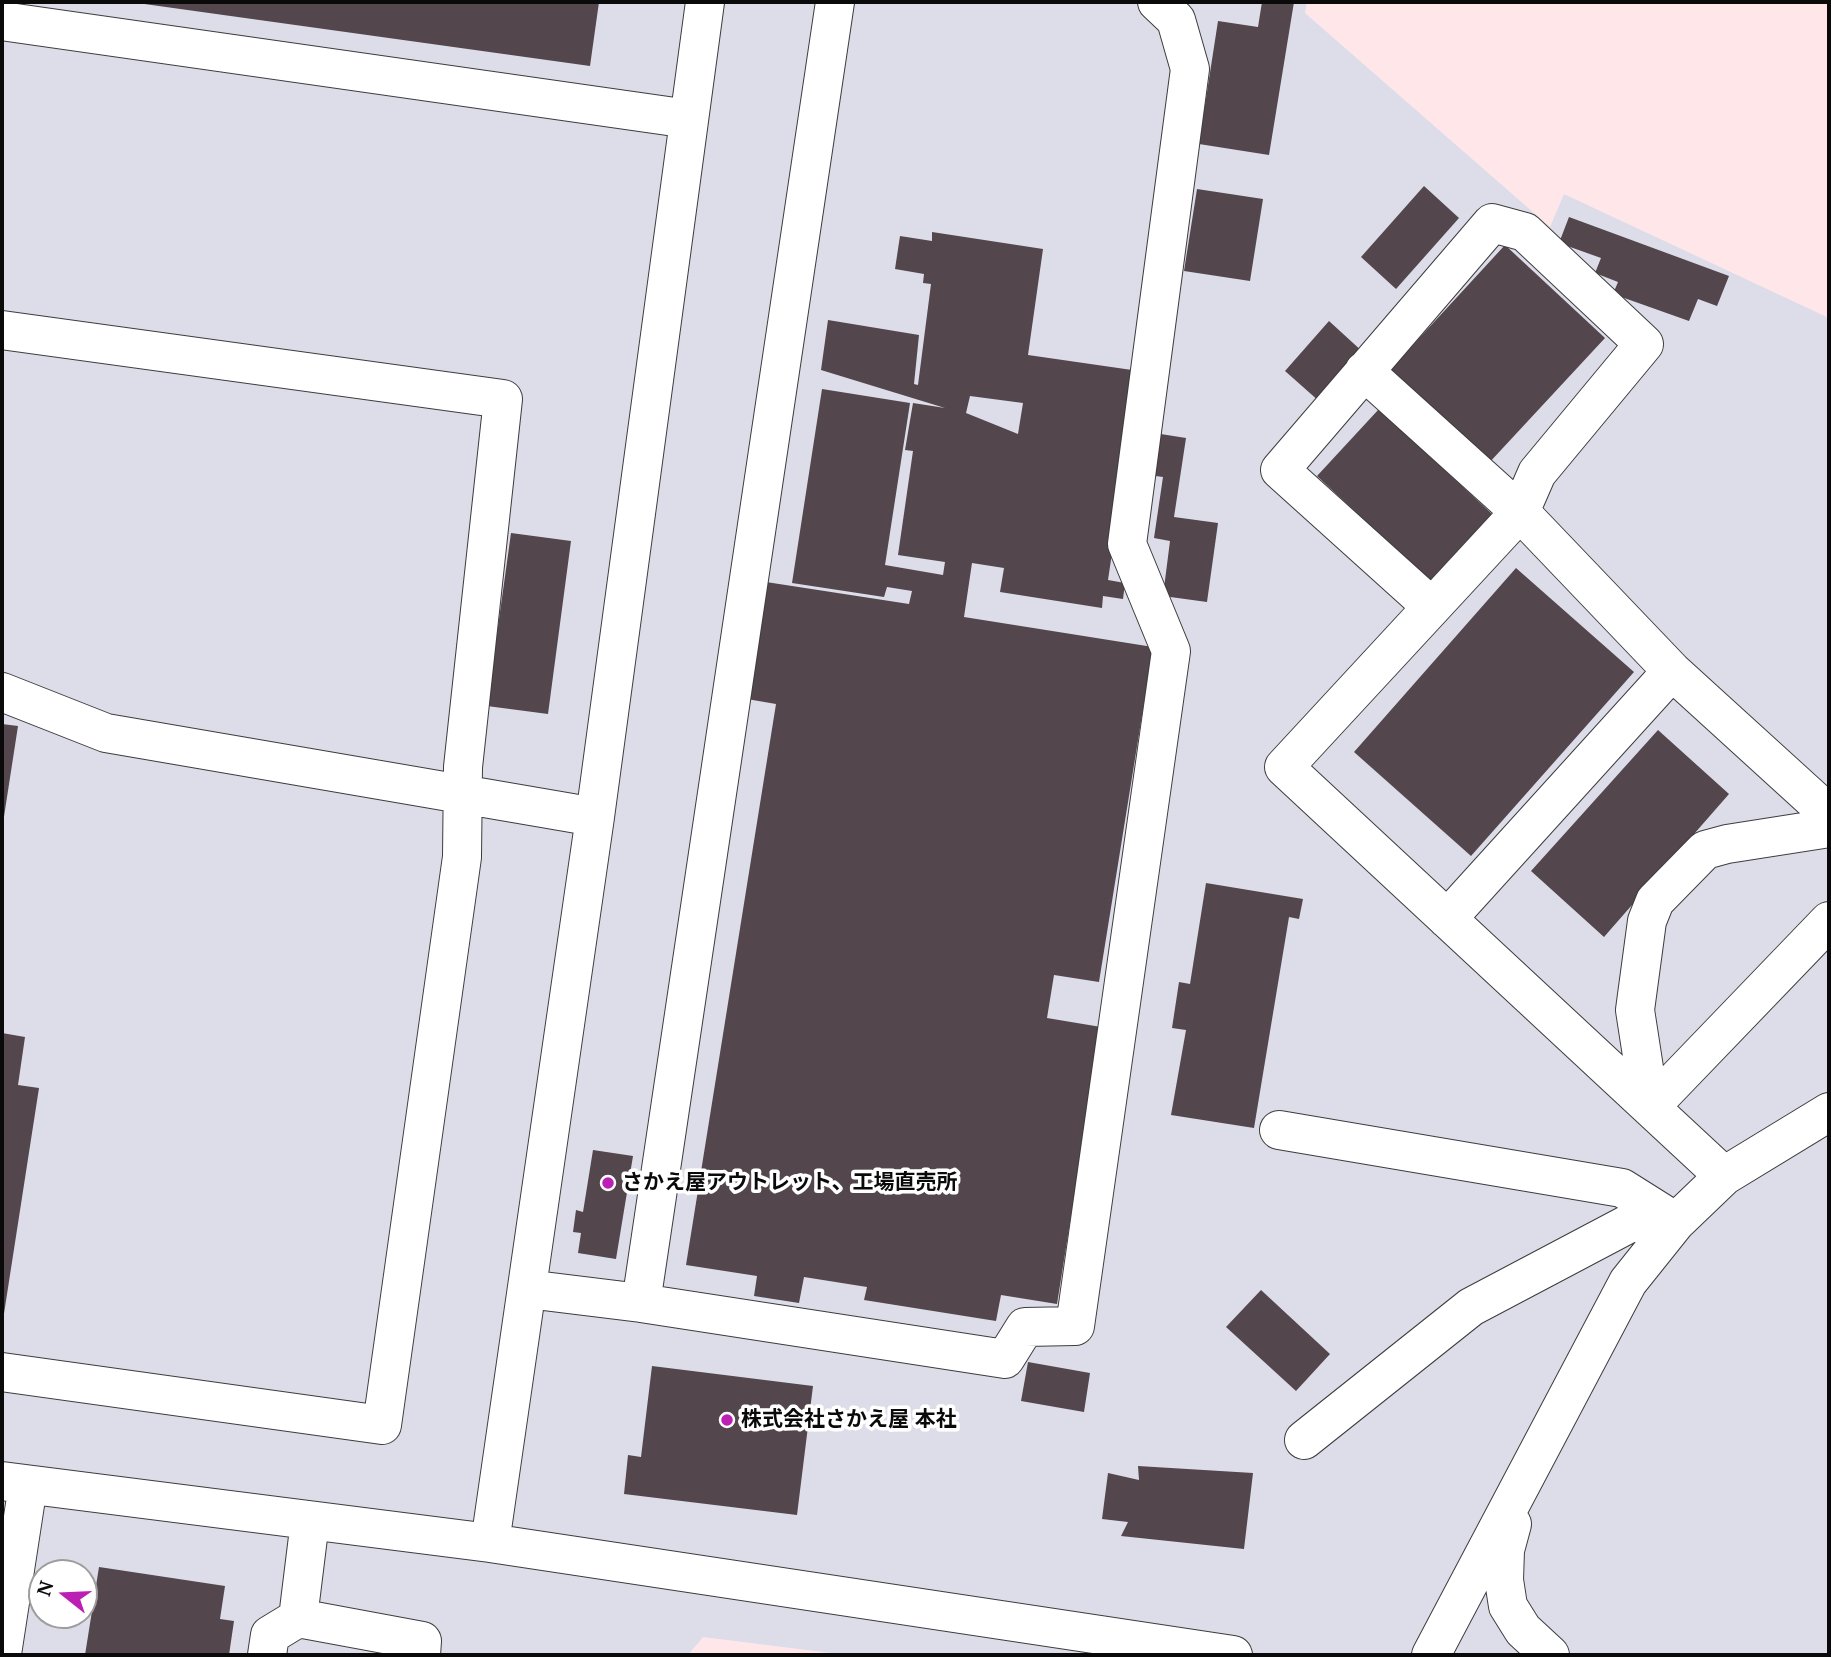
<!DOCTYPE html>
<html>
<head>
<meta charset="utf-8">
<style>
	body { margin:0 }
	#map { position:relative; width:1831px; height:1657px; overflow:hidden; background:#ffe7e9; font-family:"PT Serif",serif }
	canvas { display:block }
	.frame { position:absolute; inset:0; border:4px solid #0a0a0a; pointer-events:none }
	.north { position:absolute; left:28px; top:1559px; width:70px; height:70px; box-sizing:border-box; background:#fff; border:2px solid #9d9d9d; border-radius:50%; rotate:288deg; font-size:19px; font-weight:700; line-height:28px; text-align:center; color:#0a0a0a }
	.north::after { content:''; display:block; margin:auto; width:24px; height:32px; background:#bc1fb4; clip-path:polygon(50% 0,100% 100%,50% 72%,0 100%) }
</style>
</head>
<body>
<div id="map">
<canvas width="1831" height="1657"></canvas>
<div class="frame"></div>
<div class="north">N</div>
</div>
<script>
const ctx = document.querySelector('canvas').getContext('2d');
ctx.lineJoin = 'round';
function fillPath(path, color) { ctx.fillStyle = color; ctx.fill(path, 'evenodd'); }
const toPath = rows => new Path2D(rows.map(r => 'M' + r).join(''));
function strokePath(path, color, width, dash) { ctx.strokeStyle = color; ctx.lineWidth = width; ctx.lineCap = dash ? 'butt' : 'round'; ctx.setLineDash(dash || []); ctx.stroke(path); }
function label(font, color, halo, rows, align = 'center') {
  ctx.font = font + ' "PT Serif","Noto Sans JP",serif'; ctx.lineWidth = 7; ctx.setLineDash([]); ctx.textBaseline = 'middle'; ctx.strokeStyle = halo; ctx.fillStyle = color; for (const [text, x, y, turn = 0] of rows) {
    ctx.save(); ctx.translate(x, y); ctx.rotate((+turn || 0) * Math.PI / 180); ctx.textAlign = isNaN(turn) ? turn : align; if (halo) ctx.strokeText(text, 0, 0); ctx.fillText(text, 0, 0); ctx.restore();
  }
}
fillPath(toPath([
	[2,2,1307,2,1305,13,1550,227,1564,194,1829,318,1829,1655,847,1655,703,1637,688,1655,2,1655],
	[42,1573,84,1573,84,1615,42,1615]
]), '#ddddea');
fillPath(toPath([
	[130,2,599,2,590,66],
	[1262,2,1294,2,1269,155,1199,144,1218,21,1258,27],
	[1424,186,1459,218,1396,289,1361,257],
	[1197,189,1263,199,1250,281,1184,271],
	[1569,217,1729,276,1717,306,1698,299,1689,321,1613,294,1618,282,1595,273,1601,258,1559,243],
	[932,232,1043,249,1028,355,1139,371,1108,580,1125,583,1123,599,1103,596,1102,608,1000,592,1004,568,972,563,964,617,1153,647,1099,982,1054,975,1047,1018,1101,1027,1057,1304,1001,1295,996,1321,864,1300,867,1287,804,1277,799,1303,754,1296,757,1276,686,1265,776,704,747,699,766,582,909,604,912,591,887,587,884,597,792,583,822,389,910,403,885,565,943,575,945,562,898,555,913,451,905,450,913,403,945,408,821,370,828,320,919,335,914,384,918,385,931,284,923,283,924,274,895,269,900,236,932,241],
	[970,396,1023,403,1018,434,966,413],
	[1505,245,1605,338,1488,464,1388,372],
	[1329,321,1364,353,1320,402,1285,371],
	[1379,409,1492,514,1430,581,1317,476],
	[1148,432,1186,438,1174,517,1218,523,1207,602,1163,596,1170,541,1154,538,1163,477,1141,474],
	[511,533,571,541,548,714,487,706],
	[1516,568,1634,672,1471,856,1354,752],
	[2,724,18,726,3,823,2,823],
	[1658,730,1729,794,1604,937,1531,871],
	[1206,883,1303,899,1299,919,1289,917,1254,1128,1171,1115,1186,1030,1172,1028,1179,982,1190,984],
	[2,1033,25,1037,18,1085,39,1088,3,1320],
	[593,1150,633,1156,616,1259,578,1253,581,1233,573,1232,576,1210,583,1212],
	[1261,1290,1330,1354,1296,1391,1226,1327],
	[1028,1362,1090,1373,1084,1412,1021,1401],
	[652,1366,813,1386,797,1515,624,1494,628,1455,641,1457],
	[1138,1466,1253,1473,1244,1549,1121,1536,1128,1522,1102,1519,1108,1473,1139,1480],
	[99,1567,225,1586,220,1619,234,1621,229,1655,85,1655]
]), '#53464c');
const minor = toPath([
	[2,21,689,119],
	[2,330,503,399,463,767,462,857,382,1425,2,1372],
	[1364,371,1520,512,1537,473,1644,344,1525,232,1492,223,1280,470,1432,607],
	[2,692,106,733,595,817],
	[1447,919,1672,671],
	[1650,1107,1635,1010,1647,921,1655,901,1705,850,1727,844,1829,828],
	[1650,1107,1829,921],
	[1279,1130,1622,1188,1676,1222],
	[1724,1176,1284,767,1520,512,1672,671,1829,814],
	[527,1289,641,1303,835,2],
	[641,1303,1005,1359,1025,1327,1075,1326,1171,651,1127,544,1190,69,1176,20,1157,2],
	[1304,1440,1471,1307,1630,1223,1676,1222],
	[2,1481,490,1543,1233,1655],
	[1512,1524,1505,1550,1504,1580,1508,1606,1523,1630,1550,1655],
	[490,1543,595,817,705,2],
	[298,1618,310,1521],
	[2,1654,28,1485],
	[267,1655,270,1635,298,1618,422,1641,421,1655],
	[1431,1655,1628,1282,1676,1222,1724,1176,1829,1112]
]);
strokePath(minor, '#3d3d3d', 40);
strokePath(minor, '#fff', 38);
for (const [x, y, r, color] of [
	[608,1183,7,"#bc1fb4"],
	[727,1420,7,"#bc1fb4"]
]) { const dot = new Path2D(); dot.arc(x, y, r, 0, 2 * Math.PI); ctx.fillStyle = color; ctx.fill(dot); strokePath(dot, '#fff', 2.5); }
label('bold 21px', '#0a0a0a', '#fff', [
	["さかえ屋アウトレット、工場直売所",622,1183],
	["株式会社さかえ屋 本社",741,1420]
], 'left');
</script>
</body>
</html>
